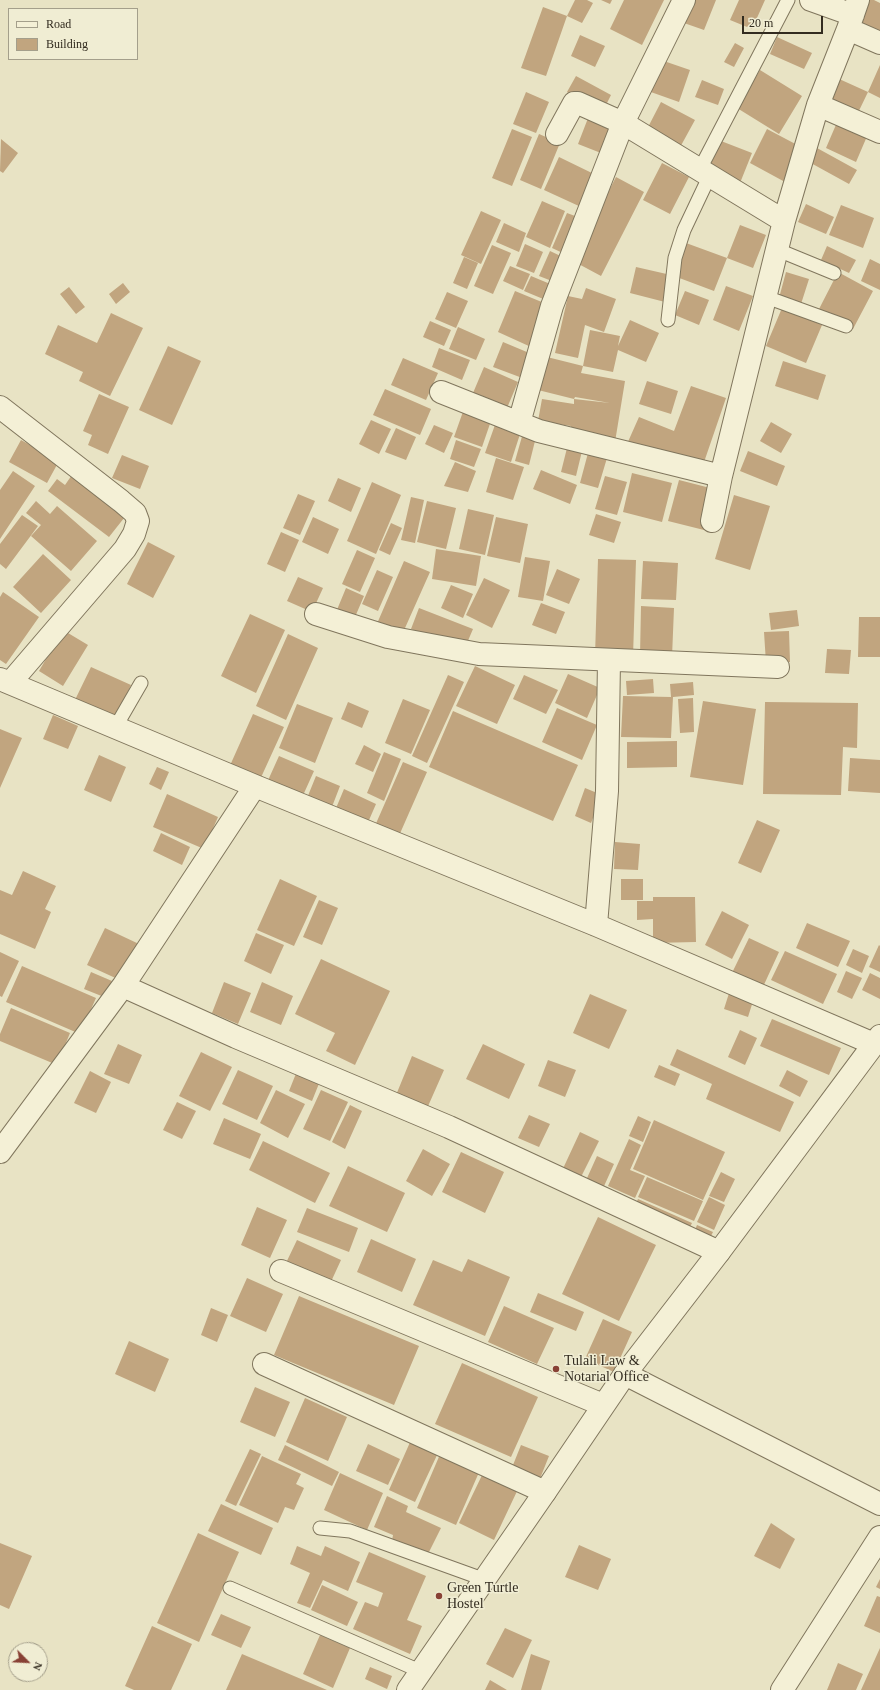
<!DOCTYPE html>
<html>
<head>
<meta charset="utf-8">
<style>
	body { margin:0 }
	#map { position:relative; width:880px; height:1690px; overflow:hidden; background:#e8e3c4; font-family:"Times New Roman",serif }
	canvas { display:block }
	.legend { position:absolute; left:8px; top:8px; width:130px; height:52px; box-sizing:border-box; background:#f0edd3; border:1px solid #a49f8b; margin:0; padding:5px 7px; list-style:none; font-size:12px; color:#322b1f }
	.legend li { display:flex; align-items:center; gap:8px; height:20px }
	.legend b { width:20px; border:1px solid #a49f8b }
	.north { position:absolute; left:8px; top:1642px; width:40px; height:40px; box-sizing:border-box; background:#f0edd3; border:1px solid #a49f8b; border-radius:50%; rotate:114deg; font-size:11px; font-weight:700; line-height:16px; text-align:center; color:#322b1f }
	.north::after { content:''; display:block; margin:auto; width:14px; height:18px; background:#884135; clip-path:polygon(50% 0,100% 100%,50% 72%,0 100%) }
	.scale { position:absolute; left:742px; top:16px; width:81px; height:18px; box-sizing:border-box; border:2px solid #322b1f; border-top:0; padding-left:5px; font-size:12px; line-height:14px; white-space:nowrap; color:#322b1f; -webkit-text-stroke:3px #f0edd3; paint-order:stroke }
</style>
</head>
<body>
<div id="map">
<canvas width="880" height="1690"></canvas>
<ul class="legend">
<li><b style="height:5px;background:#f4f0d6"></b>Road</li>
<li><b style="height:11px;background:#c1a57f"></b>Building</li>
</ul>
<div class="north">N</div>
<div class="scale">20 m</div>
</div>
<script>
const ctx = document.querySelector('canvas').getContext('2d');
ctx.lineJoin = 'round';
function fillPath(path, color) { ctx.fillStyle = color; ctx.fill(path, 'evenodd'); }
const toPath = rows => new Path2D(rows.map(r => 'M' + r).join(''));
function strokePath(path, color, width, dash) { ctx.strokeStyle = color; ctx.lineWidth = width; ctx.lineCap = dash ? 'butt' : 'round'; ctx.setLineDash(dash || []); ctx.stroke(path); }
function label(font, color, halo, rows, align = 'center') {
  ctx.font = font + ' "Times New Roman",serif'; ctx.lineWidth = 3; ctx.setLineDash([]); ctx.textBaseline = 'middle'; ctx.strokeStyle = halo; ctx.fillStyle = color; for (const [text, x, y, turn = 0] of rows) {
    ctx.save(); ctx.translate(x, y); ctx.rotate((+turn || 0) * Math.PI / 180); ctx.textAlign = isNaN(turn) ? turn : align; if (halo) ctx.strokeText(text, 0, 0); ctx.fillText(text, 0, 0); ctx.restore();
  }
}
fillPath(toPath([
	[575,0,587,0,593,3,582,23,567,16],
	[601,0,612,0,610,4],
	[624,0,664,0,642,45,610,29],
	[693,0,716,0,704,30,684,23],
	[739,0,765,0,752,29,730,20],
	[863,0,874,0,880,3,880,40,854,29],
	[543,7,567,16,546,76,521,68],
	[580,35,605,46,595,67,571,56],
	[777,37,812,53,804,69,770,54],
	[735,43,744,48,734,67,724,62],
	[658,59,690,70,679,102,648,91],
	[880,65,880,98,868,92],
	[760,70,802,96,779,134,737,108],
	[576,76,611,95,603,111,567,92],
	[837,78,868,92,855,119,825,105],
	[702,80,724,89,718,105,695,97],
	[526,92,549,102,536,133,513,124],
	[661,102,695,120,678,151,645,133],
	[590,113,618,123,606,155,578,144],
	[838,120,868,134,856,162,826,148],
	[512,129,532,137,512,186,492,178],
	[767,129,803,148,785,182,750,163],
	[539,134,560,143,541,189,520,180],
	[1,139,18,153,3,173,0,171],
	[721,141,752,153,740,183,708,170],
	[817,148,857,170,849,184,809,162],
	[559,157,596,175,581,207,544,190],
	[662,163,689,177,670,214,643,200],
	[616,177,644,192,601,276,573,261],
	[542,201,565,211,550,248,526,237],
	[806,204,834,217,826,234,798,222],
	[841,205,874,218,863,248,829,235],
	[481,211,501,220,481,264,461,255],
	[567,213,583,219,567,255,552,248],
	[504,223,526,233,519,252,496,242],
	[740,225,766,235,753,268,727,258],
	[686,243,727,258,714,291,674,276],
	[525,244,543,252,534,273,516,266],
	[492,245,511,253,493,294,474,286],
	[827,246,856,260,849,273,821,260],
	[550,251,567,259,557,283,539,276],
	[464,257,478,263,467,289,453,283],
	[870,259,880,264,880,290,861,281],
	[510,266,530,274,523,290,503,281],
	[636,267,671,275,665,302,630,293],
	[786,272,809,279,801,304,779,298],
	[838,272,873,291,853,329,818,311],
	[531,276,555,286,548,301,524,291],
	[123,283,130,292,116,304,109,294],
	[726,286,753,296,739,331,713,320],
	[69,287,85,307,76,314,60,294],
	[586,288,616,299,604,332,585,325,578,358,555,353,568,296,582,299],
	[515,291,549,305,531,347,498,332],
	[685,291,709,300,699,325,675,315],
	[447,292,468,301,456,328,435,319],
	[782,308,822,325,806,363,766,346],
	[111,313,143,328,110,396,79,381,83,372,45,354,58,325,97,343],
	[630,320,659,333,646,362,618,350,613,372,583,366,581,373,625,381,615,442,569,436,571,426,538,421,542,399,574,404,574,399,610,403,575,397,574,399,530,388,539,355,583,366,590,330,620,336,618,346],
	[430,321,451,330,444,346,423,337],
	[458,327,485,339,476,360,449,349],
	[503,342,534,355,525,379,493,367],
	[168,346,201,361,172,425,139,410],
	[439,348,470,360,462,380,432,367],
	[403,358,438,373,426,400,391,385],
	[783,361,826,375,818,400,775,386],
	[484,367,518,382,507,408,473,393],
	[647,381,678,391,671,414,639,404],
	[691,386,726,398,702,468,664,454,665,450,661,458,627,444,639,417,674,431],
	[385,389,431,409,420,435,373,415],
	[99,394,129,407,108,454,88,445,92,435,83,431],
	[465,406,493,415,482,447,454,437],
	[371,420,391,429,379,454,359,444],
	[496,422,521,431,511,462,485,453],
	[771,422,792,434,781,453,760,441],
	[434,425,453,433,444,453,425,444],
	[396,428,416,437,406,460,385,452],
	[523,433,536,437,529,465,515,461],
	[21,440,59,461,47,483,9,462],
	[456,440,481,449,474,467,450,459],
	[567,448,582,451,576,476,561,472],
	[748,451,785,466,777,486,740,471],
	[588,453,607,458,598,488,580,483],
	[122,455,149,466,140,489,112,478],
	[496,458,524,467,513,500,486,492],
	[455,462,476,471,468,492,444,486],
	[541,470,577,485,570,504,533,489],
	[13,471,35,486,0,539,0,490],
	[74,472,128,513,109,537,48,491,57,479,65,485],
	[632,473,672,483,662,522,623,512],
	[605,476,627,482,617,515,595,509],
	[338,478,361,488,351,512,328,501],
	[679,480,718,490,708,531,668,521],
	[372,482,401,495,376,554,347,541],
	[298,494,315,501,300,535,283,528],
	[734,495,770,506,750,570,715,559],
	[411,497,424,500,415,543,401,540],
	[36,501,50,514,57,506,97,541,71,571,31,536,41,525,26,513],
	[427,501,456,508,446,549,417,542],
	[468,509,494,515,485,555,459,549],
	[596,514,621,522,614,543,589,535],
	[22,515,38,526,6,569,0,564,0,544],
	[313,517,339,529,328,554,302,542],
	[496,517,528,524,520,563,487,556],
	[391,523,402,528,390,555,379,550],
	[281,532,299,540,285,572,267,564],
	[148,542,175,556,153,598,127,584],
	[436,549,481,556,476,586,432,579],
	[357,550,375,558,360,592,342,584],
	[43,554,71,580,41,613,13,587],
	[525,557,550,561,543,601,518,597],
	[598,559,636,560,633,657,595,656],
	[404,561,430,572,401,637,376,626],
	[643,561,678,563,676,600,641,599],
	[557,569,580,579,569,604,546,595],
	[377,570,393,577,378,611,362,604],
	[298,577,323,588,312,612,287,601],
	[484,578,510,590,492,628,466,615],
	[451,585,473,594,463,618,441,608],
	[346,588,364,596,352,624,334,617],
	[3,592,39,617,6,664,0,660,0,597],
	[541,603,565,612,556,634,532,625],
	[641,606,674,608,672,657,640,656],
	[419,608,473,629,464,650,411,629],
	[797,610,799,626,771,630,769,613],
	[250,614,285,630,256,693,221,676],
	[859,617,880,617,880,657,858,657],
	[63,630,88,645,63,686,39,671],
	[789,631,790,662,766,663,764,632],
	[288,634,318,648,286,720,256,706],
	[827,649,851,650,849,674,825,673],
	[475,666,515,685,497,724,456,706],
	[91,667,131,685,114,721,74,702],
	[568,674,600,688,587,718,555,703],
	[448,675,464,682,427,763,412,756],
	[524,675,558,690,546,714,513,699],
	[653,679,654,693,627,695,626,681],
	[693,682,694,695,673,697,671,738,621,737,623,696,671,697,670,684],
	[693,698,694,732,680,733,678,699],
	[403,699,430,710,411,754,385,743],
	[703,701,756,709,743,785,690,777],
	[348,702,369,711,362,728,341,719],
	[765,702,858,703,857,748,843,747,841,795,763,794],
	[297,704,333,718,315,763,279,748],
	[557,708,597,725,582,760,542,742],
	[453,711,578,765,553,821,429,767],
	[253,714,284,727,258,784,228,770],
	[53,715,78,726,68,749,43,739],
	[0,729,22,738,0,788],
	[677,741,677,767,627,768,627,742],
	[364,745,381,754,373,772,355,764],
	[384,752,401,759,384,801,367,793],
	[99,755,126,767,111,802,84,790],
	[279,756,314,771,300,802,265,787],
	[850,758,880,760,880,793,848,791],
	[403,762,427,772,398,838,374,828],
	[157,767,169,772,161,790,149,784],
	[316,776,340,786,330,812,305,803],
	[585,788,602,795,591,823,575,816],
	[344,789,376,804,366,827,334,813],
	[167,794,218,817,204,849,153,827],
	[757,820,780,830,761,873,738,863],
	[161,833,190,847,182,865,153,851],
	[615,842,640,844,638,870,614,869],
	[23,871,56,886,45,909,51,912,35,949,0,934,0,890,12,895],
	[280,879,317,896,294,946,257,930],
	[621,879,643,879,643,900,621,900],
	[653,897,695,897,696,942,653,943,653,919,637,920,637,901,653,901],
	[319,900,338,908,322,945,303,937],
	[722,911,749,925,732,959,705,945],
	[807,923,850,941,838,967,796,948],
	[105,928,139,944,122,981,87,965],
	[256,933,284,945,271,974,244,961],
	[749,938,779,952,762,989,731,975],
	[879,945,880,946,880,972,869,967],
	[853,949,869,956,862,973,846,965],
	[785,951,837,974,823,1004,771,980],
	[0,952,19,961,2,997,0,996],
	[321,959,390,991,355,1065,326,1051,335,1033,295,1014],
	[22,966,96,998,80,1034,6,1002],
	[846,971,862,978,852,999,837,992],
	[91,972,112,981,104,997,84,989],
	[870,973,880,978,880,999,862,990],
	[224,982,251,993,238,1024,212,1013],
	[262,982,293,996,281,1025,250,1012],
	[730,990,754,998,748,1017,724,1009],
	[590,994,627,1010,609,1049,573,1033],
	[11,1008,70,1033,57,1065,0,1041,0,1034],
	[772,1019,841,1048,829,1075,760,1046],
	[740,1030,757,1038,745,1065,728,1057],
	[118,1044,142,1055,129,1084,104,1074],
	[483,1044,525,1064,509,1099,466,1079],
	[677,1049,794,1102,780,1132,706,1099,712,1084,670,1065],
	[201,1052,232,1067,210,1111,179,1096],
	[412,1056,444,1070,425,1113,394,1100],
	[548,1060,576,1070,565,1097,538,1086],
	[659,1065,680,1074,675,1086,654,1077],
	[238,1070,273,1086,257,1120,222,1104],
	[787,1070,808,1081,800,1097,779,1086],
	[90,1071,111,1082,96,1113,74,1103],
	[297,1071,320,1081,312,1101,289,1091],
	[276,1090,305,1104,288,1138,260,1123],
	[321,1090,348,1102,330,1141,303,1129],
	[177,1102,196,1111,182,1139,163,1130],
	[350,1105,362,1111,345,1149,332,1142],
	[529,1115,550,1124,539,1147,518,1138],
	[638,1116,651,1122,643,1142,629,1136],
	[224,1118,261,1134,250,1159,213,1144],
	[654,1120,725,1152,703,1200,633,1169],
	[580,1132,599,1141,578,1183,560,1175],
	[629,1139,641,1145,630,1170,645,1176,635,1198,608,1186],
	[263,1141,330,1173,315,1203,249,1170],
	[423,1149,450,1164,432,1196,406,1181],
	[461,1152,504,1172,485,1213,442,1192],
	[597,1156,614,1164,600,1195,583,1187],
	[348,1166,405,1193,387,1232,329,1206],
	[721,1172,735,1179,724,1202,709,1196],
	[647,1177,703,1201,694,1221,638,1197],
	[709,1197,725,1205,714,1230,697,1222],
	[638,1199,692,1223,687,1233,633,1209],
	[257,1207,287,1220,270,1258,241,1245],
	[307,1208,358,1228,349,1252,297,1232],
	[598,1217,656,1245,619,1321,562,1294],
	[697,1225,713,1232,707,1244,692,1237],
	[371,1239,416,1259,402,1292,357,1272],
	[297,1240,341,1260,329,1286,285,1265],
	[468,1259,510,1277,485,1336,413,1305,433,1260,462,1272],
	[247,1278,283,1294,266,1332,230,1316],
	[538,1293,584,1312,576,1331,530,1312],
	[299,1296,419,1346,394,1405,274,1355],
	[504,1306,554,1328,537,1364,488,1342],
	[211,1308,228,1315,217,1342,201,1335],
	[603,1319,632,1332,614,1372,585,1359],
	[129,1341,169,1359,155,1392,115,1374],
	[462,1363,538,1397,511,1457,435,1424],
	[255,1387,290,1402,275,1437,240,1422],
	[305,1398,347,1417,328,1461,286,1442],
	[411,1440,438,1453,415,1502,389,1490],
	[368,1444,400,1459,388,1485,356,1471],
	[285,1445,339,1472,332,1486,278,1460],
	[521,1445,549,1456,537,1486,509,1475],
	[250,1449,261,1454,236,1506,225,1501],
	[441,1452,480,1470,456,1525,417,1508],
	[262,1456,301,1474,296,1484,304,1488,294,1510,285,1507,278,1523,239,1505],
	[484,1471,519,1487,494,1540,459,1523],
	[340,1473,383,1493,367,1530,324,1510],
	[387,1496,408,1506,406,1512,441,1528,427,1556,392,1541,393,1535,374,1527],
	[221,1504,273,1528,261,1555,208,1531],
	[771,1523,795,1539,780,1569,754,1556],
	[198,1533,239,1552,199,1642,157,1623],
	[0,1543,32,1556,9,1609,0,1605],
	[579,1545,611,1559,598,1590,565,1577],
	[297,1546,321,1556,325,1546,360,1562,348,1591,323,1580,310,1608,297,1603,310,1573,290,1564],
	[369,1552,426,1576,407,1620,422,1626,410,1654,353,1629,365,1602,378,1607,383,1593,356,1582],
	[880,1579,880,1589,876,1587],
	[322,1585,358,1602,347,1626,311,1610],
	[877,1596,880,1597,880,1633,864,1626],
	[221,1614,251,1627,241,1648,211,1635],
	[152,1626,192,1644,171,1690,134,1690,125,1686],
	[505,1628,532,1640,513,1678,486,1664],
	[320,1635,350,1648,333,1688,303,1674],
	[880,1648,880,1690,861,1690],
	[242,1654,327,1690,226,1690],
	[531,1654,550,1661,541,1690,521,1690],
	[838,1663,863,1674,856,1690,827,1690],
	[370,1667,392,1676,387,1689,365,1679],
	[490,1680,507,1690,485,1690]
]), '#c1a57f');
const service = toPath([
	[700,169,788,0],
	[778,250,834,273],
	[766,297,846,326],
	[668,320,675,258,684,230,710,175],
	[115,728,141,683],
	[320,1528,350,1531,483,1579],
	[230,1588,420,1671]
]);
const minor = toPath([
	[811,0,853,15],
	[848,29,880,43],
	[818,105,880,132],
	[557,134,574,103,578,103,623,123,784,221],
	[441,392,539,431,721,476],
	[0,407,121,501,135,513,138,521,134,534,125,549,10,683],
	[519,423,552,306,623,123,684,0],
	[712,521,721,476,784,221,818,105,848,29,858,0],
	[316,614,388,637,479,654,778,667],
	[0,679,255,786,596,925,874,1044],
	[596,925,607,791,609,660],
	[123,986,236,1037,449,1127,719,1252],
	[0,1152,123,986,255,786],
	[281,1271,603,1405],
	[264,1364,545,1492],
	[625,1374,880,1504],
	[782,1690,880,1537]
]);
const tertiary = toPath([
	[408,1690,545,1492,625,1374,719,1252,880,1036]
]);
strokePath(service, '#80765d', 15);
strokePath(minor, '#80765d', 24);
strokePath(tertiary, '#80765d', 24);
strokePath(service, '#f4f0d6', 13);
strokePath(minor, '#f4f0d6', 22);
strokePath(tertiary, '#f4f0d6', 22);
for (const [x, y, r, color] of [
	[556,1369,4,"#884135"],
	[439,1596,4,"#884135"]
]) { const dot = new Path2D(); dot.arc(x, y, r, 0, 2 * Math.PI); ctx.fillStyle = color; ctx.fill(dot); strokePath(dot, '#f0edd3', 1.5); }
label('14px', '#322b1f', '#f0edd3', [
	["Tulali Law &",564,1361],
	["Notarial Office",564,1377],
	["Green Turtle",447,1588],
	["Hostel",447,1604]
], 'left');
</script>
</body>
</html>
